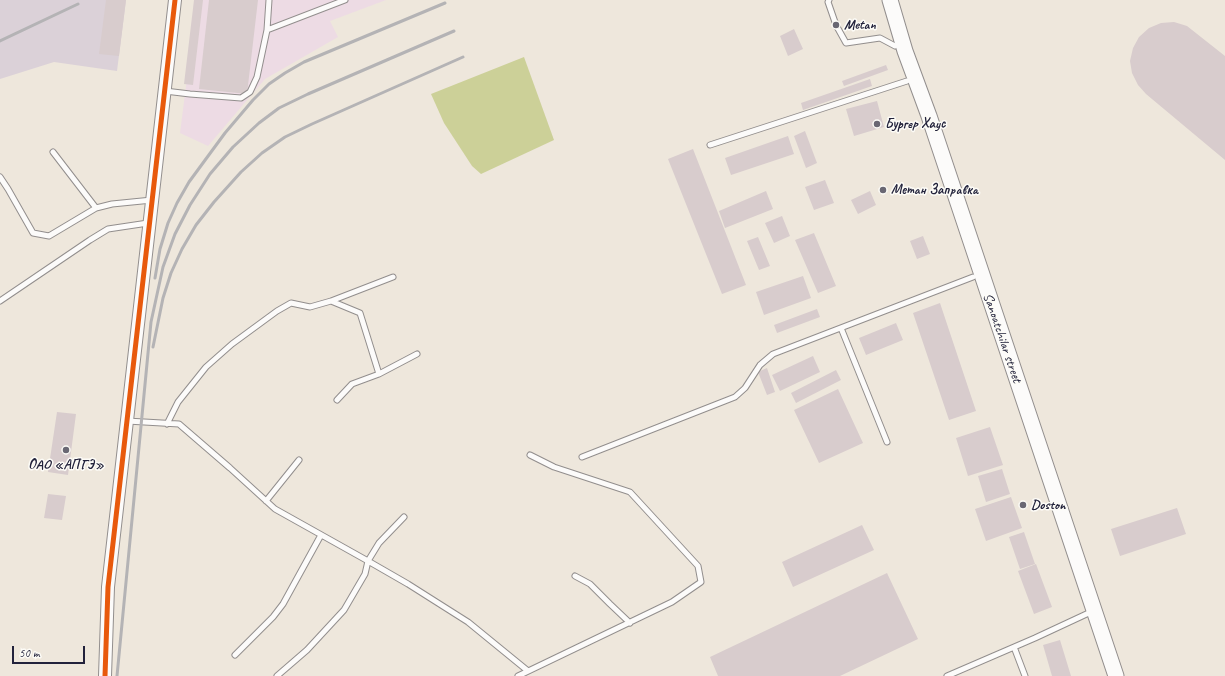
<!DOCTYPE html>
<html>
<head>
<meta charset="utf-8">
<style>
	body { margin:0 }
	#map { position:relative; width:1225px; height:676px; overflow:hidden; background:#eee7dc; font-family:Caveat,sans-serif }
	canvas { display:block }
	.scale { position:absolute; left:12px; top:646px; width:73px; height:18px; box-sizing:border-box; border:2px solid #22223b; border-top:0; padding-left:5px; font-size:12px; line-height:14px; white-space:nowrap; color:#22223b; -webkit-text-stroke:3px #fdfcf7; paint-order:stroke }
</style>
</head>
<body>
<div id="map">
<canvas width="1225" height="676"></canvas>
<div class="scale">50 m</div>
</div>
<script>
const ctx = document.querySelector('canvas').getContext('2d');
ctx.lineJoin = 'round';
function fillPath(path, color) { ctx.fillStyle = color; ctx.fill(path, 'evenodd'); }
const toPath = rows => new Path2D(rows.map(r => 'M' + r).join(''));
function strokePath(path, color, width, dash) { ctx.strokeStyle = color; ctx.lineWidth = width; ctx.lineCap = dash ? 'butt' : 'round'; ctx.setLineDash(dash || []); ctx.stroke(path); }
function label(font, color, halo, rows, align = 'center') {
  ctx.font = font + ' Caveat,sans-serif'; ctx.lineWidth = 3; ctx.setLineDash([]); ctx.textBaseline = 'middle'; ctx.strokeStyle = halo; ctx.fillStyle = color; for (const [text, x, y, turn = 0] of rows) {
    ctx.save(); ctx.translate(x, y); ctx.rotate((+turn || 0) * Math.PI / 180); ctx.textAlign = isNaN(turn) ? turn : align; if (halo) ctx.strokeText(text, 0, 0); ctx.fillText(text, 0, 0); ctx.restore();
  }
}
fillPath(toPath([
	[197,0,386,0,330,21,338,37,265,79,208,146,180,133]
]), '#eddbe4');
fillPath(toPath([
	[0,0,126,0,117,71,54,62,0,79]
]), '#dbd1d8');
fillPath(toPath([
	[524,57,554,140,481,174,472,166,444,123,431,94]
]), '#ccd098');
fillPath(toPath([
	[106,0,126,0,119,56,99,54],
	[194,0,203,0,193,85,184,84],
	[209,0,258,0,247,94,199,89],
	[1174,22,1187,26,1225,56,1225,160,1146,94,1138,85,1132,73,1130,61,1133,48,1139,37,1149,28,1161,23],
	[794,29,803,49,788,56,780,36],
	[886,65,888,70,844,86,842,81],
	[870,79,872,86,803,110,801,103],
	[877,101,884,127,854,136,846,109],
	[805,131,817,163,806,168,794,136],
	[788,136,794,154,731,175,725,158],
	[693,149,746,285,722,294,668,159],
	[825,180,834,203,814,210,805,187],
	[766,191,773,209,725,228,719,211],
	[870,191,876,205,858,214,851,200],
	[782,216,790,236,774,243,765,223],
	[814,233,836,286,818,293,795,240],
	[923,236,930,254,917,259,910,241],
	[758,237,770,266,759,270,747,241],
	[803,276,811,298,764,315,756,292],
	[940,303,976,411,949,420,913,313],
	[817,309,820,317,777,333,774,325],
	[896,323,903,340,866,355,859,338],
	[813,356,820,372,780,391,772,375],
	[767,368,775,392,767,395,758,372],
	[836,370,841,380,796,403,791,393],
	[838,389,863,443,819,463,794,410],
	[57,412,76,414,68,475,48,472],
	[990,427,1003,465,968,476,956,438],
	[1002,469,1010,494,986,502,978,476],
	[48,494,66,496,62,520,44,518],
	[1011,497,1022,528,986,541,975,509],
	[1177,508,1186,534,1120,556,1111,529],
	[862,525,874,550,793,587,782,562],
	[1024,532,1035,564,1020,569,1009,537],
	[1036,564,1052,607,1034,614,1018,571],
	[887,573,918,639,840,676,718,676,710,657],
	[1060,640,1071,676,1052,676,1043,645]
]), '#d8cccd');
const service = toPath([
	[829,0,828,2,836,25,846,43,880,38,895,46],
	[267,30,269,0],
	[165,91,190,94,241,98,250,92,257,77,267,30,345,0],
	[710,145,907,81],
	[53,152,96,208,112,204,152,200],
	[0,177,8,189,33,233,49,236,96,208],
	[0,301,90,240,108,229,148,223],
	[331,301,393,277],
	[841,328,887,442],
	[337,400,352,384,379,374,417,354],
	[127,421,179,424,230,468,275,509,368,561,408,584,468,622,528,671],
	[167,424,178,402,206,367,232,344,277,311,291,303,310,307,331,301,360,313,379,374],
	[582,457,735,397,745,388,760,365,773,354,973,277],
	[266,501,299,460],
	[575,576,590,584,610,604,630,623],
	[1014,647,1025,676],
	[235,655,273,617,283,604,321,535],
	[277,676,307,650,344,610,365,574,368,561,379,543,404,517],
	[518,676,672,602,701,582,698,566,630,492,554,467,530,455],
	[947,676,1035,638,1093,611]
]);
const tertiary = toPath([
	[105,676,108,587,175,0]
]);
const primary = toPath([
	[890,0,905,51,929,116,1116,676]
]);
strokePath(service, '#928e8d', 7);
strokePath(tertiary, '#928e8d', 14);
strokePath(primary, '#928e8d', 17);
strokePath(service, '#fcfbfa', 5);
strokePath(tertiary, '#fcfbfa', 12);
strokePath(primary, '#fcfbfa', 15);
strokePath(toPath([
	[0,41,78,4],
	[155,278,160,249,168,223,177,203,189,182,225,133,253,100,269,84,285,73,304,62,445,3],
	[153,347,163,298,171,273,182,249,196,225,214,202,241,172,262,153,285,137,312,124,463,57],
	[117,676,151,322,163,267,175,234,190,205,210,174,233,147,259,123,279,108,308,94,454,31]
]), '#b4b3b5', 3);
strokePath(toPath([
	[105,676,108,587,175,0]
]), '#e8590c', 5);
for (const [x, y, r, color] of [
	[836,25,4,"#696773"],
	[877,124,4,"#696773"],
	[883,190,4,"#696773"],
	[66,450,4,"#696773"],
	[1023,505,4,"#696773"]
]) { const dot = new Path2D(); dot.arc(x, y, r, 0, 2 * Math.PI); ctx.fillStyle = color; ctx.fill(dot); strokePath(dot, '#fdfcf7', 1.5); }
label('bold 14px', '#22223b', '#fdfcf7', [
	["Metan",844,25],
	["Бургер Хаус",885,124],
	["Метан Заправка",891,190],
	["ОАО «АПГЭ»",66,465,"center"],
	["Doston",1031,505]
], 'left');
label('14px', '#22223b', '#fdfcf7', [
	["Sanoatchilar street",1002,338,71]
]);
</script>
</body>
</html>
